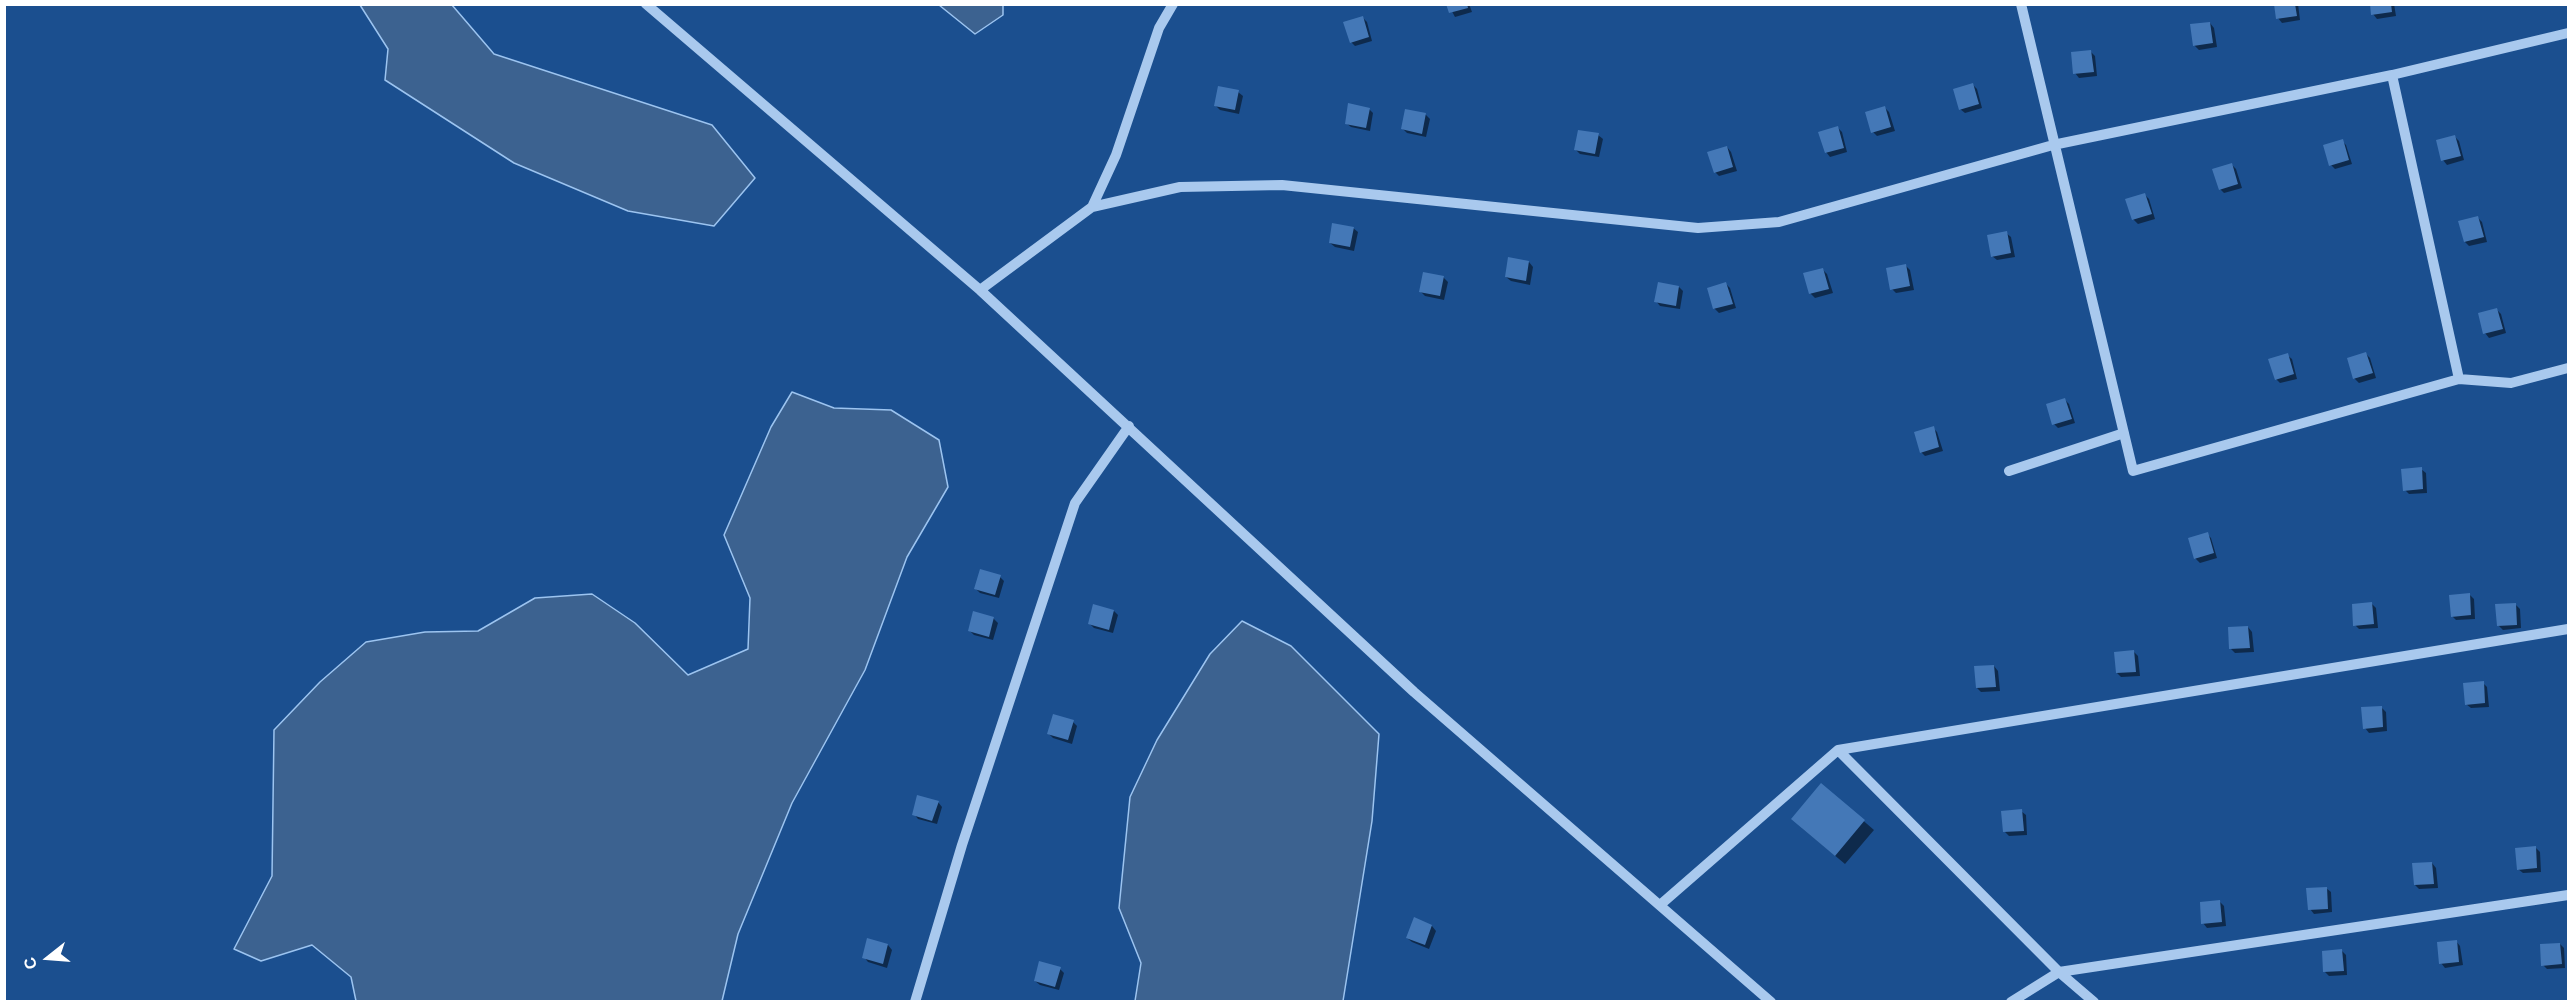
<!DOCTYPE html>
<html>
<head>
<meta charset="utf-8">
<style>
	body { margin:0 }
	#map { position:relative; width:2573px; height:1006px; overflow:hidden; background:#1b4f8f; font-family:Arial,sans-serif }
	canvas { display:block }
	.frame { position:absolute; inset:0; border:6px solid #fff; pointer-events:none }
	.north { position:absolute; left:18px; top:928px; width:60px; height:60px; -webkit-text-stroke:4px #1b4f8f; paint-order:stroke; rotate:253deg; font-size:16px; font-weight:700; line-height:24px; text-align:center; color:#fff }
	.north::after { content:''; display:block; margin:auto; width:21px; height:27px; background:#fff; clip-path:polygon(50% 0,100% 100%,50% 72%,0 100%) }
</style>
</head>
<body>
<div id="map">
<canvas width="2573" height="1006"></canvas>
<div class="frame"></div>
<div class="north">С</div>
</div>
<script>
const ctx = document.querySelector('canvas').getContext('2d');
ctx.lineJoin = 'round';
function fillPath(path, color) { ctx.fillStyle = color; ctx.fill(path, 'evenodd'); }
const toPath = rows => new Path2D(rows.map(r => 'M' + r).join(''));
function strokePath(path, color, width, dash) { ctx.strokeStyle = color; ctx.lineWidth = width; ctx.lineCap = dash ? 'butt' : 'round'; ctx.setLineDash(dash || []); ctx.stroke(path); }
const water = toPath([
	[360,5,452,5,494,54,712,125,755,178,714,226,628,211,514,163,385,80,388,49,360,5],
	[939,5,1003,5,1003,15,975,34,939,5],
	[792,392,834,408,891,410,939,440,948,487,907,557,865,670,792,803,738,934,722,1001,356,1001,351,977,312,945,261,961,234,949,272,876,274,730,320,682,366,642,425,632,478,631,535,598,592,594,635,623,688,675,748,649,750,598,724,535,771,427,792,392],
	[1242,621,1291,646,1379,734,1372,821,1343,1001,1135,1001,1141,963,1119,908,1130,797,1157,740,1210,654,1242,621]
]);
fillPath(water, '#3c6290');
strokePath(water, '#9cc4f0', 1.5);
fillPath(toPath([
	[1448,4,1469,4,1472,12,1455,17],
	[2276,4,2298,4,2300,20,2282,23,2278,18],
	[2372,4,2394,4,2396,16,2377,19,2373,14],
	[1363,18,1367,22,1372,41,1355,46,1351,42],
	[2210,23,2214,28,2217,47,2199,50,2194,45],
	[2090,51,2095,56,2097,76,2079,78,2075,73],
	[1973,85,1977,89,1982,108,1965,113,1960,109],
	[1238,92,1243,96,1239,114,1220,110,1216,106],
	[1885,108,1889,112,1895,131,1877,136,1873,132],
	[1369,109,1373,113,1370,131,1351,127,1346,123],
	[1406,111,1426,115,1430,119,1426,137,1407,133,1403,129],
	[1838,128,1842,132,1847,152,1830,157,1826,152],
	[1598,135,1603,139,1599,157,1580,154,1575,149],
	[2455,137,2459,141,2464,160,2447,165,2443,160],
	[2342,141,2346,145,2352,164,2335,169,2331,165],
	[1727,147,1731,152,1737,171,1719,176,1715,172],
	[2232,165,2236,169,2242,188,2224,193,2220,189],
	[2145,195,2149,199,2155,219,2138,224,2133,219],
	[2478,218,2482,222,2487,242,2469,246,2465,242],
	[1353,228,1358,232,1354,251,1335,247,1330,243],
	[2006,233,2011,237,2015,257,1997,260,1992,256],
	[1529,262,1533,267,1530,285,1511,281,1506,277],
	[1906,266,1910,270,1914,290,1896,293,1892,289],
	[1822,269,1827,274,1833,293,1815,298,1811,294,1805,274],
	[1443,277,1448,282,1444,300,1425,296,1421,292],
	[1726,284,1730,288,1736,308,1719,313,1714,308],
	[1679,287,1683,291,1680,309,1660,306,1656,301],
	[2497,310,2501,314,2506,333,2489,338,2485,333],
	[2366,354,2370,358,2376,378,2359,383,2354,378],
	[2287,355,2292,359,2297,379,2280,383,2276,379],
	[2065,400,2069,404,2075,423,2058,428,2054,424],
	[1933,428,1937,432,1943,451,1925,456,1921,452],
	[2421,469,2426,473,2427,493,2409,494,2405,490],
	[2207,534,2211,538,2217,558,2200,563,2195,558],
	[1000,577,1004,581,999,598,980,593,976,589],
	[2469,594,2474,599,2475,619,2456,620,2452,616],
	[2372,604,2376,608,2378,628,2359,629,2355,625],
	[2515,604,2520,609,2521,628,2503,630,2498,625],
	[1114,611,1118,615,1113,633,1094,628,1089,623],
	[993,618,998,623,993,640,974,635,969,630],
	[2248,627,2252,632,2254,652,2235,653,2231,649],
	[2134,652,2138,656,2140,676,2121,677,2117,673],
	[1994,666,1998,671,2000,691,1981,692,1977,688],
	[2483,683,2487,687,2489,707,2471,708,2466,704],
	[2381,707,2386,712,2387,731,2369,733,2365,728],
	[1073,722,1077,726,1072,744,1053,738,1049,734],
	[1822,785,1874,830,1845,864,1802,828],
	[938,802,942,807,937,824,918,819,914,814],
	[2021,811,2026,815,2027,835,2009,836,2005,832],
	[2536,848,2540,852,2541,872,2523,873,2518,869],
	[2432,863,2436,868,2438,888,2419,889,2415,885],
	[2326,888,2331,892,2332,912,2314,914,2310,909],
	[2220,902,2224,906,2226,926,2207,928,2203,923],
	[1414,919,1432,926,1436,931,1429,949,1412,942,1407,938],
	[868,940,888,945,892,950,887,968,868,962,864,957],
	[2456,941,2460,946,2463,965,2445,968,2441,963],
	[2560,944,2564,948,2565,968,2547,969,2543,965],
	[2342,951,2346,955,2347,975,2329,976,2325,972],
	[1060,969,1064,973,1059,990,1040,985,1035,981],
	[2182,1000,2184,1002,2164,1002,2164,1001]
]), '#0007');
fillPath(toPath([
	[1446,4,1467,4,1468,8,1449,13],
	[2274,4,2295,4,2297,16,2276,19],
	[2370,4,2391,4,2392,12,2371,15],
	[1363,16,1369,37,1350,43,1343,22],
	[2210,22,2213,43,2193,46,2190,24],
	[2091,50,2094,72,2073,74,2071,52],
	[1973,83,1979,104,1959,110,1953,89],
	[1218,86,1239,90,1235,110,1214,106],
	[1348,103,1370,108,1366,128,1345,124],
	[1885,106,1891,127,1871,133,1865,112],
	[1405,109,1426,113,1422,134,1401,129],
	[1838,126,1844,148,1825,153,1818,132],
	[1578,130,1599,133,1595,154,1574,150],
	[2455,135,2461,156,2441,161,2436,140],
	[2343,139,2349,160,2329,166,2323,145],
	[1727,146,1733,167,1714,173,1707,152],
	[2232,163,2238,184,2219,190,2212,169],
	[2145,193,2152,214,2132,220,2125,199],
	[2478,216,2484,237,2464,242,2458,221],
	[1332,223,1354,227,1350,247,1329,243],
	[2007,231,2011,253,1991,257,1987,235],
	[1508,257,1529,261,1526,281,1505,277],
	[1906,264,1910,286,1890,290,1886,268],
	[1823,268,1829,289,1809,294,1803,273],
	[1423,272,1444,276,1440,296,1419,292],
	[1658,282,1679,286,1676,306,1654,302],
	[1726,282,1733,304,1713,309,1707,288],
	[2497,308,2503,329,2483,334,2478,313],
	[2366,352,2373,373,2353,379,2347,358],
	[2288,353,2294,374,2275,380,2268,359],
	[2065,398,2072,419,2052,425,2046,404],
	[1934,426,1939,447,1920,453,1914,432],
	[2422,467,2423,489,2403,491,2401,469],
	[2208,532,2214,553,2194,559,2188,538],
	[980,569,1001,575,995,595,974,589],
	[2470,593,2471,615,2451,617,2449,595],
	[2372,602,2374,624,2353,626,2352,604],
	[2516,603,2517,625,2497,626,2495,604],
	[1093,604,1114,610,1109,630,1088,624],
	[973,611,994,617,989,637,968,631],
	[2248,626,2250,648,2229,649,2228,627],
	[2134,650,2136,672,2116,673,2114,652],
	[1994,665,1996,687,1976,688,1974,666],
	[2484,681,2485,703,2465,705,2463,683],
	[2382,706,2383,727,2363,729,2361,707],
	[1053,714,1074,720,1068,740,1047,734],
	[1821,783,1865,820,1835,856,1791,819],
	[917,795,939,801,932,821,912,815],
	[2022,809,2024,831,2003,832,2001,811],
	[2536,846,2537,868,2517,870,2515,848],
	[2432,862,2434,884,2414,885,2412,863],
	[2327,887,2328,909,2308,910,2306,888],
	[2220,900,2222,922,2201,924,2200,902],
	[1414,917,1432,925,1425,945,1406,938],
	[867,938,888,944,883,964,862,958],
	[2457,940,2459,962,2439,964,2437,942],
	[2560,943,2562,964,2541,966,2540,944],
	[2342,949,2344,971,2323,972,2322,951],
	[1039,961,1061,967,1055,987,1034,981]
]), '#4478b7');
strokePath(toPath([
	[646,4,980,290,1414,692,1771,1002],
	[2021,4,2133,471,2459,379,2511,383,2568,368],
	[2392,75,2459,379],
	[1092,207,1116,155,1159,28,1173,4],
	[980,290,1092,207,1180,187,1282,185,1698,228,1779,222,2053,145,2392,75,2568,33],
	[2009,471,2124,433],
	[1838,750,2059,972,2094,1002],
	[1660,905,1838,750,2568,629],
	[915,1002,962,845,1075,503,1129,426],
	[2011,1002,2059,972,2568,895]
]), '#a9c9ee', 10);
</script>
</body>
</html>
